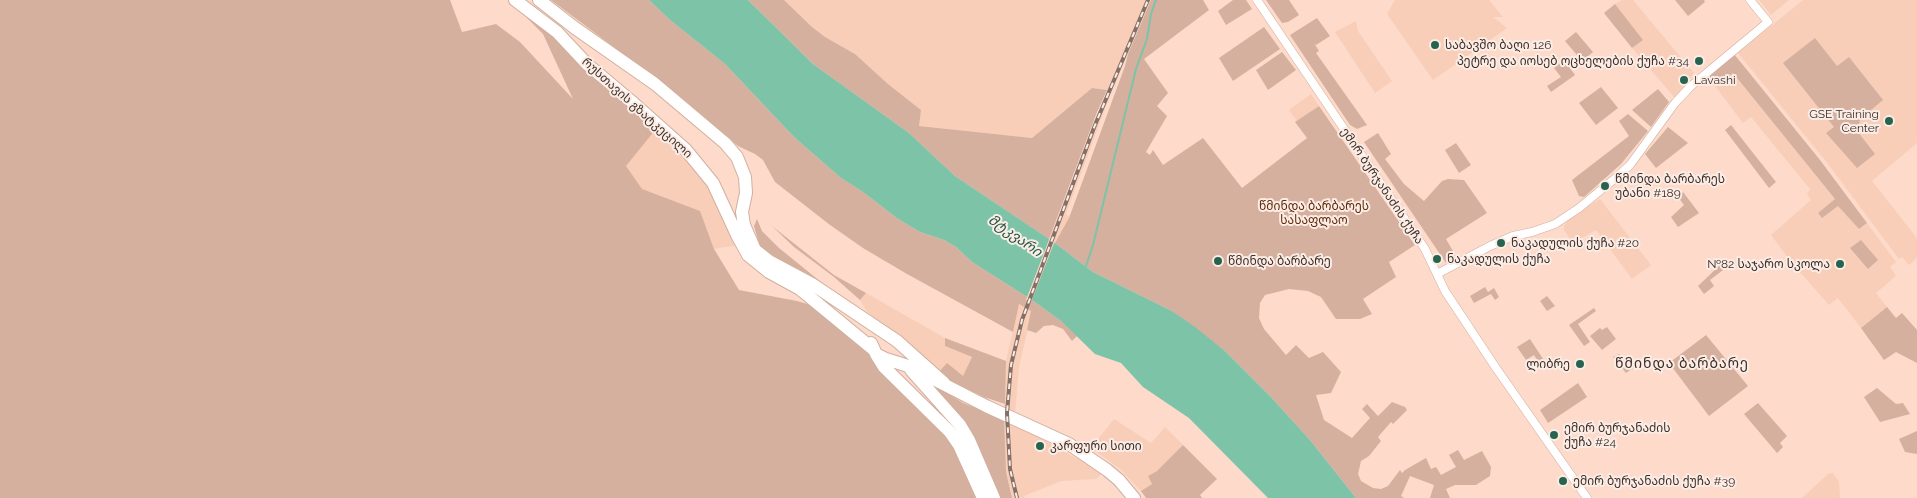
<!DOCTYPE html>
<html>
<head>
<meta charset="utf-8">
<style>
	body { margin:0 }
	canvas { display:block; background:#fddac9 }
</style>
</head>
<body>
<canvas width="1917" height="498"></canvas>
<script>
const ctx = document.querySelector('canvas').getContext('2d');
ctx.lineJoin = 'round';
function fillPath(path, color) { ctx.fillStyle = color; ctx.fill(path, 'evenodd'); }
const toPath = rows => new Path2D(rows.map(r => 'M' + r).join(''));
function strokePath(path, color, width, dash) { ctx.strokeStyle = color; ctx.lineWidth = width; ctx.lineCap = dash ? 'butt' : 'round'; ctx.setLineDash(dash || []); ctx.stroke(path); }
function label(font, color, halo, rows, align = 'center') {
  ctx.font = font + ' Raleway,"Noto Sans Georgian",sans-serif'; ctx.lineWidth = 4; ctx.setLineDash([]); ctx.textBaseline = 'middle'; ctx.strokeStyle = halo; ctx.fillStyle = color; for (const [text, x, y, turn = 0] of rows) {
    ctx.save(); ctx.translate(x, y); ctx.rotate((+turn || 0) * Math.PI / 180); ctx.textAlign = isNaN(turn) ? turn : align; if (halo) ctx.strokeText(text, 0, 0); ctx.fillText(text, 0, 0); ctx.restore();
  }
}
fillPath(toPath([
	[784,0,1151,0,1111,93,1066,214,1070,218,1055,243,1049,239,1107,90,1092,88,1032,138,919,126,921,110,888,84,855,54,825,37,812,27],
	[1395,0,1489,0,1503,17,1493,17,1507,28,1433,80,1387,14],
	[1622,0,1633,0,1694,73,1675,98,1632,48,1643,40,1615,4],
	[1759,0,1789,0,1771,15],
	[1803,0,1917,0,1917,143,1872,181,1917,238,1917,258,1909,265,1902,257,1899,259,1828,164,1738,53],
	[1356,21,1358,31,1392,81,1375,93,1335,32],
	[1733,73,1835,199,1818,214,1823,217,1838,205,1859,229,1867,223,1896,262,1890,267,1896,276,1876,293,1887,307,1861,328,1838,298,1829,305,1791,262,1771,235,1811,200,1807,194,1810,189,1751,117,1743,123,1715,86],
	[1311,94,1319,106,1297,121,1289,110],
	[656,129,683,152,711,185,738,245,714,249,699,211,642,190,625,166],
	[1600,199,1651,265,1632,279,1596,230,1573,243,1564,230,1564,226,1569,219],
	[866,293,945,338,945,346,972,357,963,376,938,373,890,329,867,312,860,300],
	[1019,304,1032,311,1019,367,1014,424,1103,473,1096,479,1061,481,1024,496,1025,498,1012,498,1006,472,1003,438,1006,361],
	[1114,419,1151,443,1165,427,1183,445,1157,471,1148,476,1152,484,1141,491,1120,469,1091,448],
	[1829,473,1833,473,1839,482,1840,498,1802,498]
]), '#f8ceb9');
fillPath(toPath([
	[0,0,450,0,462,32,496,24,520,42,573,99,543,34,526,17,556,38,656,129,626,166,642,189,700,211,714,249,739,290,797,301,814,306,844,328,947,433,979,498,0,498],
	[551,0,649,0,670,20,725,64,794,137,841,178,863,192,898,219,920,232,944,240,956,247,972,262,1032,300,1061,321,1077,336,1072,341,1063,329,1053,325,1044,326,1036,333,1027,330,1031,311,1019,304,1013,332,907,274,863,248,830,225,775,182,763,160,755,154,738,146,682,98],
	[748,0,784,0,812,27,825,37,855,54,888,84,921,110,919,126,1032,138,1092,88,1107,90,1097,112,1049,239,955,176,909,133,813,64],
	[1151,0,1203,0,1209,10,1144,59,1168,93,1157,106,1167,116,1146,152,1150,155,1153,150,1163,165,1203,138,1242,188,1307,138,1295,122,1319,106,1415,245,1389,262,1396,277,1363,299,1372,314,1360,319,1336,319,1321,297,1308,291,1289,289,1265,295,1260,303,1259,318,1264,329,1286,355,1296,345,1309,358,1323,352,1341,372,1331,393,1316,395,1324,420,1352,438,1370,418,1362,409,1367,404,1378,416,1392,402,1405,407,1407,410,1393,424,1391,422,1378,437,1381,441,1369,456,1361,461,1358,474,1361,481,1373,488,1381,489,1388,486,1400,470,1402,473,1405,470,1426,458,1431,469,1436,467,1441,475,1456,467,1449,455,1458,450,1464,460,1482,451,1491,467,1490,476,1476,485,1455,485,1446,489,1450,498,1430,498,1434,485,1410,476,1401,496,1404,498,1356,498,1310,440,1270,396,1225,351,1172,311,1093,272,1055,243,1069,218,1125,66,1128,54],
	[1233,0,1246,0,1252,9,1226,25,1218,11],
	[1266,0,1289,0,1299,15,1288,22,1282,23],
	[1675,0,1704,0,1705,2,1688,16],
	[1615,4,1643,40,1632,48,1604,13],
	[1317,18,1330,36,1316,45,1314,43,1319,51,1316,53,1367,125,1357,129,1350,125,1290,35],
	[1264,27,1280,49,1233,81,1219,58],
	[1576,32,1593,52,1582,61,1565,41],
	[1815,38,1837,66,1849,57,1883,100,1860,119,1858,132,1875,154,1857,168,1826,133,1834,127,1783,63],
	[1282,52,1296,70,1268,90,1256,70],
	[1734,54,1820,160,1867,223,1859,229,1838,206,1822,218,1818,213,1835,199,1733,73,1715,86,1708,77],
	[1564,60,1575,75,1551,92,1547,86,1561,77,1554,68],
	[1601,87,1618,108,1596,125,1579,103],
	[1658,89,1669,102,1651,127,1632,110],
	[1628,114,1648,131,1621,164,1584,197,1579,196,1572,180,1629,136,1619,121],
	[1731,125,1776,182,1769,188,1725,130],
	[1668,127,1688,143,1656,168,1645,154],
	[1378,133,1391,154,1385,159,1404,184,1424,201,1442,181,1448,179,1464,180,1487,213,1446,239,1457,258,1446,263,1364,142],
	[1456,143,1471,165,1459,173,1445,150],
	[1683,192,1699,213,1678,227,1671,217,1684,205,1678,197],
	[757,219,762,231,779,248,847,303,806,273,770,255,760,247,754,226],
	[772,226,834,275,866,293,860,300,834,277,794,247],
	[1861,240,1878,260,1868,269,1850,248],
	[1720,265,1723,270,1710,280,1714,286,1704,294,1698,286],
	[1485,287,1488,292,1494,288,1499,297,1495,300,1491,294,1474,303,1470,296],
	[1547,296,1555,306,1547,311,1540,301],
	[1887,307,1896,318,1902,313,1917,330,1917,363,1896,352,1884,360,1861,328],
	[1594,308,1596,311,1578,324,1590,342,1584,346,1569,325],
	[1607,327,1616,339,1602,350,1590,336,1600,328,1602,330],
	[1706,335,1748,386,1709,416,1669,363],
	[945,338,1006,361,1005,404,984,397,943,377,938,373,947,363,963,376,972,357,945,346],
	[1530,339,1547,365,1542,368,1534,355,1526,360,1517,347],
	[1619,354,1627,363,1633,368,1626,373,1613,357],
	[918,374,963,403,992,415,1004,418,1006,472,1012,498,1001,498,974,436,953,407],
	[1578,383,1587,397,1548,423,1540,410],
	[1877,388,1896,404,1903,403,1910,414,1880,422,1864,397],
	[1758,403,1787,436,1780,443,1783,447,1777,453,1744,414],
	[1917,431,1917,454,1905,452,1899,439],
	[1183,445,1217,479,1200,495,1202,498,1146,498,1141,491,1152,484,1148,476,1157,471]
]), '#d6b09e');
fillPath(toPath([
	[649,0,748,0,813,64,909,133,955,176,1055,243,1093,272,1172,311,1195,327,1225,351,1270,396,1310,440,1356,498,1268,498,1189,418,1143,387,1121,363,1095,354,1061,321,1032,300,972,262,956,247,944,240,920,232,898,219,863,192,841,178,794,137,725,64,670,20]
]), '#7dc3a8');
fillPath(toPath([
	[1050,237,1055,240,1054,243,1031,302,1026,300]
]), '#fddac9');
strokePath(toPath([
	[1086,266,1093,245,1136,69,1147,39,1151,14,1156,0]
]), '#7dc3a8', 2);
const minor = toPath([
	[1257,0,1425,249,1445,291,1496,368,1587,498],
	[1437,274,1490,246,1513,236,1532,232,1555,224,1579,208,1618,176,1630,165,1675,103,1691,86,1768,22,1750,0]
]);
const highway = toPath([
	[515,0,557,32,587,64,631,101,686,150,713,183,737,235,748,255,769,272,800,289,873,349],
	[539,0,575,28,655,84,725,143,737,157,745,177,746,193,742,212,744,225,755,250,769,261,812,284,897,341,944,383],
	[871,343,876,354,886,359,908,366,986,406,1069,444,1107,470,1119,480,1134,498],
	[876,354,884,367,950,432,959,445,983,498],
	[911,370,960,425,969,440,994,498]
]);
strokePath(minor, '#d1af9e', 9);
strokePath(highway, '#d1af9e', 14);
strokePath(minor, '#fff', 8);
strokePath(highway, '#fff', 12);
const rail = toPath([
	[1017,498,1010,469,1007,413,1011,365,1022,320,1095,125,1148,0]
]);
strokePath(rail, '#867065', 4);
strokePath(rail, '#fbece5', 2, [5.5]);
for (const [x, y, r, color] of [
	[1435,45,5,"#27644f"],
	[1699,61,5,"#27644f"],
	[1684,80,5,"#27644f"],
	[1889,121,5,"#27644f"],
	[1605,186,5,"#27644f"],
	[1501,243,5,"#27644f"],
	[1437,259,5,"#27644f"],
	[1218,261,5,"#27644f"],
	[1840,264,5,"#27644f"],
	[1580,364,5,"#27644f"],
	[1554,435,5,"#27644f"],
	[1040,446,5,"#27644f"],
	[1563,481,5,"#27644f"]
]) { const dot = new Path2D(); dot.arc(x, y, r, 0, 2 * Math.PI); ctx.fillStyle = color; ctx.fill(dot); strokePath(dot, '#fbece5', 2); }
label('12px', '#3d2f28', '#fbece5', [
	["საბავშო ბაღი 126",1445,45],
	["პეტრე და იოსებ ოცხელების ქუჩა #34",1689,61,"right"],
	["Lavashi",1694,80],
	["GSE Training",1879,114,"right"],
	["Center",1879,128,"right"],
	["წმინდა ბარბარეს",1615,179],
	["უბანი #189",1615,193],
	["ნაკადულის ქუჩა #20",1511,243],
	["ნაკადულის ქუჩა",1447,259],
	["წმინდა ბარბარე",1228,261],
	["№82 საჯარო სკოლა",1830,264,"right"],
	["ლიბრე",1570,364,"right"],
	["ემირ ბურჯანაძის",1564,428],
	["ქუჩა #24",1564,442],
	["კარფური სითი",1050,446],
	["ემირ ბურჯანაძის ქუჩა #39",1573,481]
], 'left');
label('12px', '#3d2f28', '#fbece5', [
	["რუსთავის გზატკეცილი",637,108,42],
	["ემირ ბურჯანაძის ქუჩა",1382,186,56]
]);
label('12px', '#602a09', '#fbece5', [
	["წმინდა ბარბარეს",1314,206],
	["სასაფლაო",1314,220]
]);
label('italic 14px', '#1f5745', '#fbece5', [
	["მტკვარი",1015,236,35]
]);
ctx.letterSpacing = '1px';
label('14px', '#3d2f28', '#fbece5', [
	["წმინდა ბარბარე",1682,364]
]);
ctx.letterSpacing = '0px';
</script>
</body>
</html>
